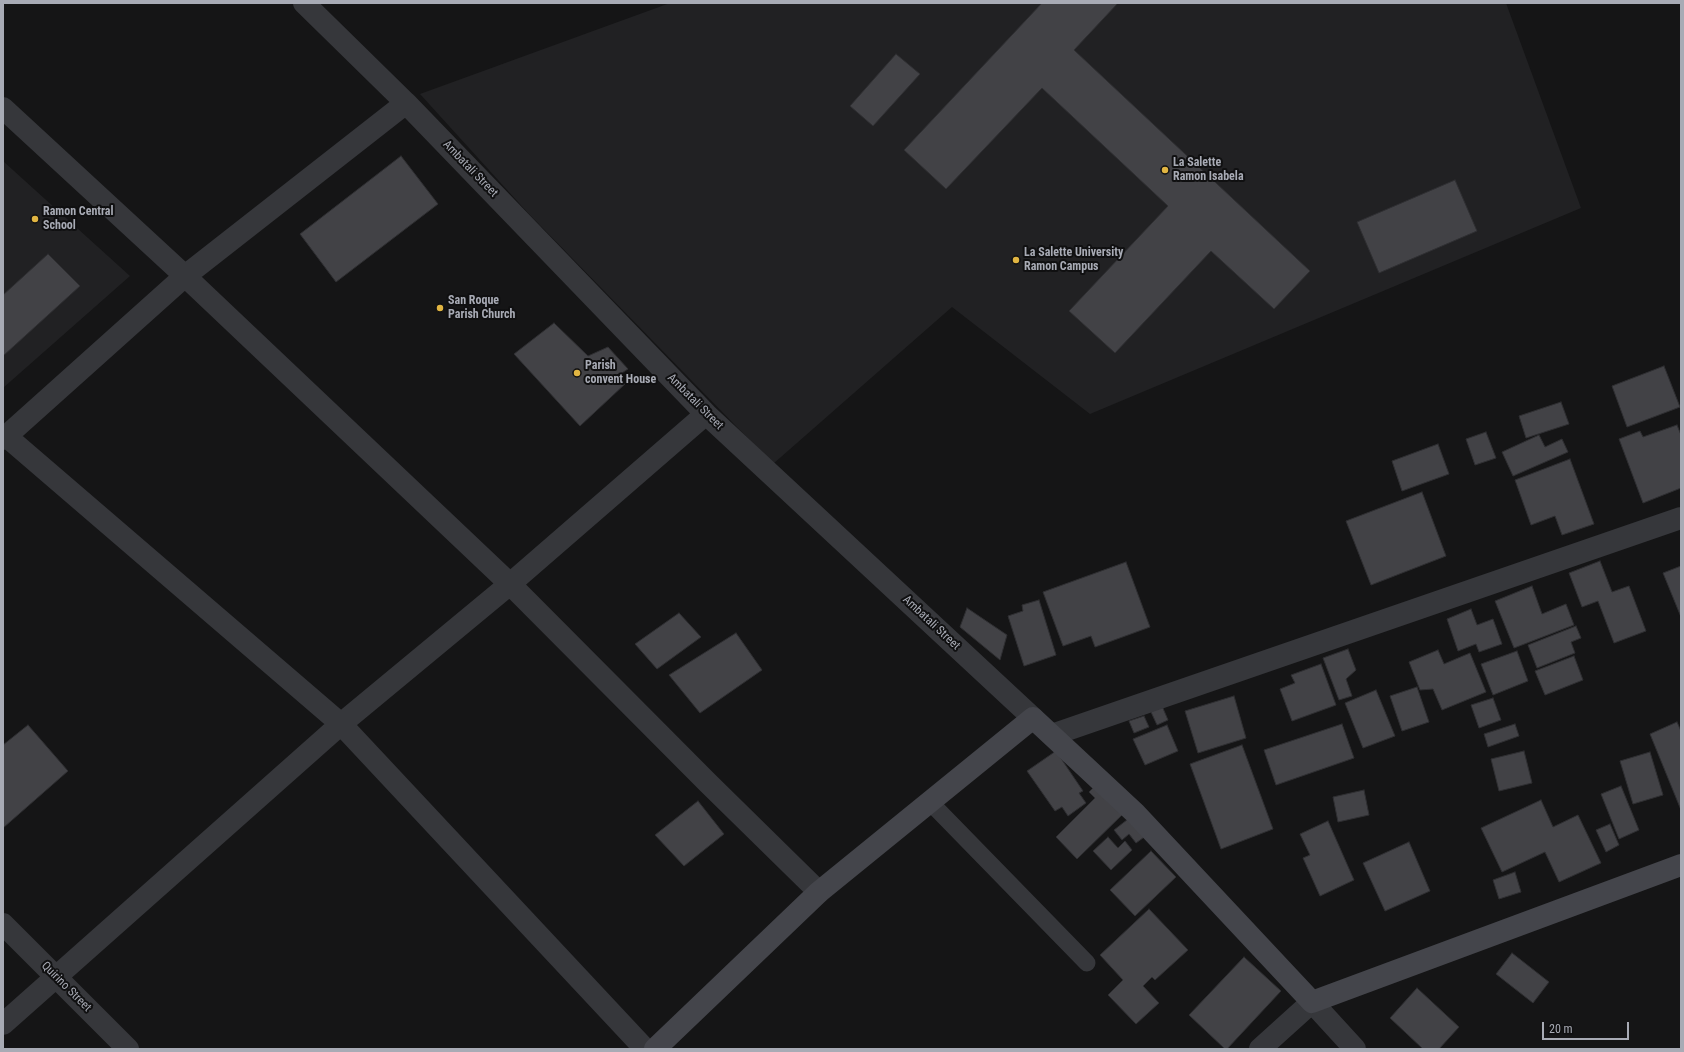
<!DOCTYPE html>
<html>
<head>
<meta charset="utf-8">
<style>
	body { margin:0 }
	#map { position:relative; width:1684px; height:1052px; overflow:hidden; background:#151516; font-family:"Roboto Condensed",sans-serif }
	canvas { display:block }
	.frame { position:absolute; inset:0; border:4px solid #a8abb5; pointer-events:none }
	.scale { position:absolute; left:1542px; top:1022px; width:87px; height:18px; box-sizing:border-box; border:2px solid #a8abb5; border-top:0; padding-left:5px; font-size:12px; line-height:14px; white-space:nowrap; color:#a8abb5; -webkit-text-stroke:3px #101011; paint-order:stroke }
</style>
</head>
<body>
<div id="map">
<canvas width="1684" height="1052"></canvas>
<div class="frame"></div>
<div class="scale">20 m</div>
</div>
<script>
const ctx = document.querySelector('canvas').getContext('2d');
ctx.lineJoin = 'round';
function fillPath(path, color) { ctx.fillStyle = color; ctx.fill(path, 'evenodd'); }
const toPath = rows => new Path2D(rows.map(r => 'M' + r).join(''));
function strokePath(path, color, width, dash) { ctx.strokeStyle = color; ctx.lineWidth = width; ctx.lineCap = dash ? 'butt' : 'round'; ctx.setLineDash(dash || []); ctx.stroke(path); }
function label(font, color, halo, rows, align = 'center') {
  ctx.font = font + ' "Roboto Condensed",sans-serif'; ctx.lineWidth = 4; ctx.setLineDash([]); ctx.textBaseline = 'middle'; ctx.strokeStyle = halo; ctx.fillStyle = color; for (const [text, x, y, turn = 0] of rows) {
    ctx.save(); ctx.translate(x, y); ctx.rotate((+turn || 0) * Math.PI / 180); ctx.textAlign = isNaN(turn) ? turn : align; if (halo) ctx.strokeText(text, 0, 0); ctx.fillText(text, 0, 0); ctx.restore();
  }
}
fillPath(toPath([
	[670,3,1506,3,1581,208,1090,414,952,307,773,464,528,213,420,94],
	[3,161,130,276,3,388]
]), '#212123');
const building = toPath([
	[1042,3,1118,3,1074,50,1310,271,1274,309,1211,251,1115,353,1069,311,1168,206,1042,88,946,189,904,150,1042,3],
	[896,54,920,74,873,126,850,106,896,54],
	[401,156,438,204,336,282,300,234,401,156],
	[1455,180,1477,231,1379,273,1357,222,1455,180],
	[48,254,80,286,3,356,3,295,48,254],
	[554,323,588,356,608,347,628,369,617,376,625,384,580,426,514,354,554,323],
	[1664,366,1680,407,1627,427,1612,386,1664,366],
	[1561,402,1569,424,1526,438,1519,416,1561,402],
	[1677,425,1681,435,1681,488,1643,503,1619,439,1640,431,1643,437,1677,425],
	[1486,432,1496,458,1475,465,1466,439,1486,432],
	[1539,435,1545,447,1562,439,1568,452,1513,476,1502,452,1539,435],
	[1438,444,1449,474,1402,491,1392,461,1438,444],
	[1570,459,1594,524,1562,535,1555,516,1531,525,1515,480,1570,459],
	[1422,492,1446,556,1371,585,1346,521,1422,492],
	[1600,561,1612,592,1629,586,1646,631,1614,643,1598,601,1582,607,1569,573,1600,561],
	[1126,562,1150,627,1095,647,1091,636,1063,646,1043,592,1126,562],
	[1681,566,1681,617,1663,573,1681,566],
	[1532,586,1542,614,1566,604,1574,625,1514,648,1495,601,1532,586],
	[1039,600,1056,655,1024,666,1008,616,1023,611,1022,605,1039,600],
	[967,608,1007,635,1000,660,960,627,967,608],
	[1471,609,1477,625,1493,619,1502,644,1479,652,1476,644,1458,651,1447,619,1471,609],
	[679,613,701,637,657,669,635,644,679,613],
	[1576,626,1581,638,1571,642,1575,653,1537,668,1528,645,1576,626],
	[736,633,762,670,700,713,669,675,736,633],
	[1348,649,1356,670,1346,679,1352,696,1339,700,1323,658,1348,649],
	[1438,650,1444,664,1470,653,1486,692,1442,710,1433,689,1420,690,1409,662,1438,650],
	[1517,651,1528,681,1493,695,1481,664,1517,651],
	[1574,656,1583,680,1545,695,1535,671,1574,656],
	[1321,664,1336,705,1292,721,1280,689,1295,683,1291,675,1321,664],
	[1417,687,1429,722,1402,731,1390,696,1417,687],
	[1376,690,1395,736,1363,748,1345,703,1376,690],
	[1234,696,1246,738,1198,753,1185,711,1234,696],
	[1493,698,1501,720,1479,728,1471,705,1493,698],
	[1162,706,1168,720,1157,725,1151,712,1162,706],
	[1144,716,1149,727,1134,733,1129,721,1144,716],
	[1677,722,1681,731,1681,810,1650,734,1677,722],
	[1342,724,1354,758,1276,785,1264,750,1342,724],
	[1515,724,1519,736,1488,747,1484,734,1515,724],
	[28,725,68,771,3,828,3,745,28,725],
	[1167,725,1178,751,1145,765,1133,739,1167,725],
	[1242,745,1273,829,1221,849,1190,764,1242,745],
	[1056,751,1083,791,1079,793,1086,803,1068,816,1062,807,1055,811,1027,771,1056,751],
	[1524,751,1532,783,1499,791,1491,759,1524,751],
	[1650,752,1663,795,1633,804,1620,761,1650,752],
	[1095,786,1123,814,1077,859,1056,837,1095,798,1089,792,1095,786],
	[1621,786,1639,830,1619,839,1601,794,1621,786],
	[1364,790,1369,815,1338,822,1333,797,1364,790],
	[1541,800,1553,827,1578,815,1601,863,1559,882,1545,852,1502,872,1481,828,1541,800],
	[698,801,724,834,684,866,655,835,698,801],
	[1132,816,1147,835,1136,843,1129,834,1122,840,1114,830,1132,816],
	[1328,821,1354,880,1320,896,1303,858,1310,855,1300,834,1328,821],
	[1610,824,1619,845,1606,852,1596,830,1610,824],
	[1108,837,1118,848,1125,841,1132,850,1111,870,1093,851,1108,837],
	[1409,842,1430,891,1385,911,1363,863,1409,842],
	[1151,851,1176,877,1135,916,1110,890,1151,851],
	[1515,872,1521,892,1499,899,1493,880,1515,872],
	[1149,909,1188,950,1155,980,1152,977,1143,986,1159,1003,1136,1024,1108,995,1123,980,1100,955,1149,909],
	[1512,953,1549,982,1533,1003,1496,974,1512,953],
	[1244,957,1281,991,1227,1049,1225,1049,1189,1015,1244,957],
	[1417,988,1459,1027,1439,1049,1423,1049,1390,1018,1417,988]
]);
fillPath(building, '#424246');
strokePath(building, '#2f2f32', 1);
strokePath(toPath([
	[929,801,1087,963]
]), '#36373b', 17);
strokePath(toPath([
	[304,3,406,103,706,414,1033,718],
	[3,108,185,276,510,584,708,783,819,892],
	[6,436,341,724,645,1049],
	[3,439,185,276,406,103],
	[1052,735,1681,518],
	[3,924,128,1049],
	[3,1024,341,724,510,584,706,414],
	[1260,1049,1312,1002,1355,1049]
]), '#36373b', 22);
strokePath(toPath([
	[655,1049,819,892,1033,718,1135,813,1312,1002,1681,865]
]), '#44454b', 22);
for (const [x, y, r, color] of [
	[1165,170,4,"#e1b542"],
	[35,219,4,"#e1b542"],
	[1016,260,4,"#e1b542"],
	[440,308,4,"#e1b542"],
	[577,373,4,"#e1b542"]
]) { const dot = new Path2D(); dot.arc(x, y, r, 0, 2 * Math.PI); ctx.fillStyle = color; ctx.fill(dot); strokePath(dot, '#101011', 1.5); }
label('bold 12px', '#a8abb5', '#101011', [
	["La Salette",1173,163],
	["Ramon Isabela",1173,177],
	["Ramon Central",43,212],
	["School",43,226],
	["La Salette University",1024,253],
	["Ramon Campus",1024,267],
	["San Roque",448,301],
	["Parish Church",448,315],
	["Parish",585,366],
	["convent House",585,380]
], 'left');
label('12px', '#a8abb5', '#101011', [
	["Ambatali Street",470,169,46],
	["Ambatali Street",695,402,45],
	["Ambatali Street",931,623,43],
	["Quirino Street",66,987,45]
]);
</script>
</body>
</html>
